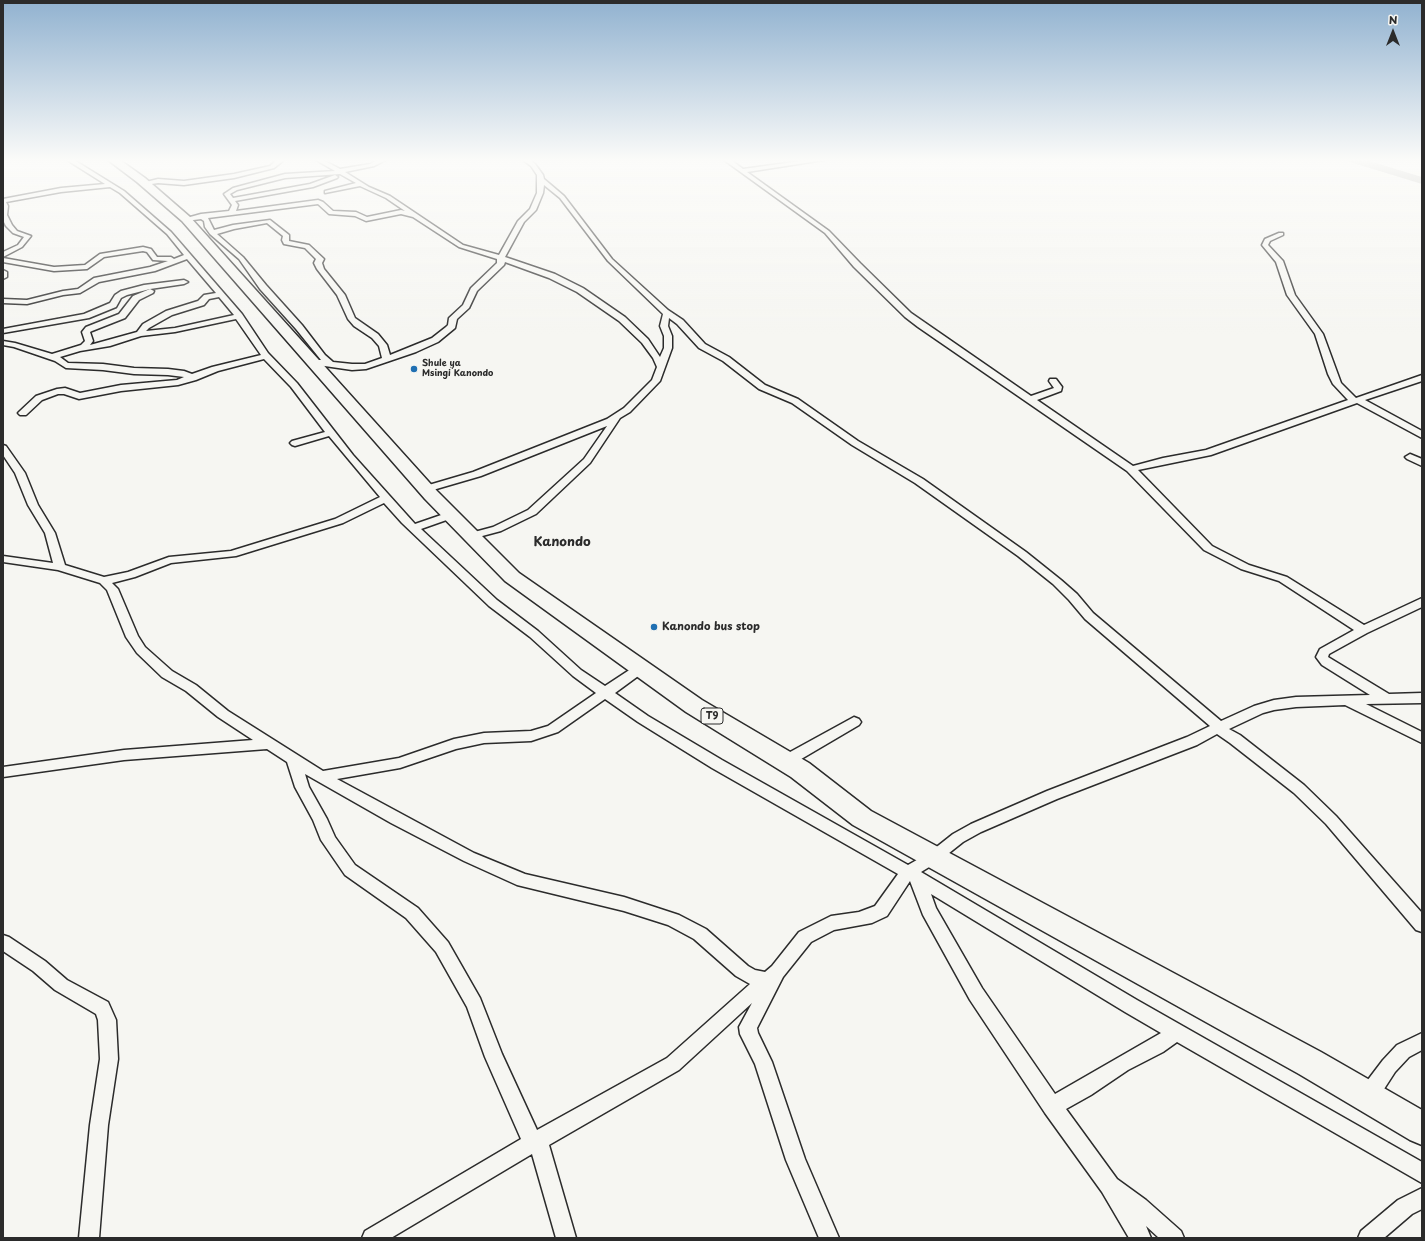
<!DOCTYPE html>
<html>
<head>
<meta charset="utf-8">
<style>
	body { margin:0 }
	#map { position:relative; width:1425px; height:1241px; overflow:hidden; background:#f6f6f2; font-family:"Playpen Sans",sans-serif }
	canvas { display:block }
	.frame { position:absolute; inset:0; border:4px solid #2b2b2b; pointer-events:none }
	.north { position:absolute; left:1373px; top:12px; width:40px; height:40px; -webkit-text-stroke:3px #f6f6f2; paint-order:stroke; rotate:0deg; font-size:11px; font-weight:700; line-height:16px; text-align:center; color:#2b2b2b }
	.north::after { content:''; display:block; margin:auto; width:14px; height:18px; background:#2b2b2b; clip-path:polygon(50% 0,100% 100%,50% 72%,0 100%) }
</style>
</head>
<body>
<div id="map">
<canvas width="1425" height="1241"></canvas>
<div class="frame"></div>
<div class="north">N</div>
</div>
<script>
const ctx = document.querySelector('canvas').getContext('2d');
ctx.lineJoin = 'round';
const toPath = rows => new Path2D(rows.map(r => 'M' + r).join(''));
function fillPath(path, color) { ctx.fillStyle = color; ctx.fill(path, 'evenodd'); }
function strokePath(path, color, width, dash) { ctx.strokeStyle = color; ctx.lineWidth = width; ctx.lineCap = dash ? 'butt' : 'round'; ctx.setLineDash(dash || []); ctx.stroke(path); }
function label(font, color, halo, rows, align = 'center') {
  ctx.font = font + ' "Playpen Sans",sans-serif'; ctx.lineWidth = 3.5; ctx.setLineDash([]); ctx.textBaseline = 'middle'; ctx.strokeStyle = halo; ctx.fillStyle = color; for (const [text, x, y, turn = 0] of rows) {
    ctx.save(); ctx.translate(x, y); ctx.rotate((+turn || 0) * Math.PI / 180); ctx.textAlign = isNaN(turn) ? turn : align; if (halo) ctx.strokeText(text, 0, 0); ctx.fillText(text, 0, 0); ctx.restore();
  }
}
fillPath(toPath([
	[1349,160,1366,160,1422,177,1422,184,1350,162,1349,160]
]), '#aeaeab');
const street = toPath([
	[67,160,74,160,124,191,171,232,242,314,268,353,297,383,353,455,415,524,447,513,455,513,456,515,455,517,421,529,497,600,538,631,581,670,605,686,637,665,641,664,645,665,647,668,645,671,615,693,648,716,722,760,908,865,929,853,953,834,971,824,1047,791,1187,737,1210,726,1085,619,1069,600,1053,584,1018,556,915,483,852,445,792,403,759,389,723,361,699,348,677,324,669,318,668,326,672,336,672,348,660,381,630,412,620,418,590,463,536,514,501,531,471,539,467,538,466,536,467,534,493,527,528,510,584,459,607,426,481,476,426,492,422,491,421,489,422,487,473,472,607,419,624,408,652,380,657,367,653,358,642,343,619,321,577,292,549,278,505,262,504,265,477,291,469,308,457,319,455,328,438,342,416,352,366,369,352,370,311,364,310,362,311,360,321,360,296,329,260,289,239,259,210,234,205,227,204,221,201,219,186,221,183,219,201,214,229,211,232,205,224,194,233,188,285,174,335,171,316,160,323,160,340,169,370,164,378,160,386,160,374,166,345,172,369,187,390,196,463,245,499,255,518,221,530,209,537,193,537,175,531,166,523,160,530,160,535,164,543,175,544,179,564,196,612,259,668,310,683,320,705,344,729,357,765,385,798,399,858,441,923,479,1026,552,1061,580,1077,594,1093,613,1221,721,1254,706,1274,700,1296,697,1370,695,1322,665,1316,657,1320,649,1354,630,1279,581,1241,569,1204,550,1127,471,918,327,905,317,854,267,825,233,724,160,731,160,743,169,808,160,824,160,747,172,829,231,860,263,911,313,1031,396,1054,388,1049,381,1050,379,1056,379,1062,387,1061,391,1037,400,1133,466,1163,458,1206,450,1348,400,1333,384,1328,374,1315,334,1287,295,1276,262,1262,245,1265,239,1279,233,1283,233,1283,235,1270,241,1268,245,1283,261,1295,295,1323,334,1341,383,1356,398,1422,375,1422,381,1365,400,1422,431,1422,438,1357,403,1211,455,1138,470,1212,546,1249,565,1287,577,1364,625,1422,598,1422,607,1367,633,1329,654,1328,657,1389,694,1422,693,1422,703,1366,704,1422,732,1422,743,1345,705,1296,707,1274,710,1263,713,1229,729,1240,735,1304,785,1336,816,1422,913,1422,932,1416,930,1326,824,1294,793,1230,743,1217,734,1197,745,1057,799,981,832,963,842,939,861,921,872,1137,1000,1422,1162,1422,1183,1177,1042,1163,1052,1128,1070,1091,1095,1066,1109,1117,1179,1146,1200,1181,1231,1184,1238,1159,1238,1146,1226,1151,1238,1129,1238,1102,1192,1045,1113,970,1000,923,915,910,881,887,916,872,923,834,930,811,942,783,977,757,1028,758,1033,772,1062,805,1159,839,1238,819,1238,786,1160,755,1064,740,1034,739,1027,752,1003,679,1070,549,1145,576,1238,556,1238,532,1154,391,1238,362,1238,365,1231,521,1139,485,1057,467,1007,436,952,406,918,345,875,321,840,313,820,295,787,287,762,267,749,124,760,3,777,3,767,124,750,253,740,218,717,186,691,162,677,137,653,126,637,107,590,100,583,58,570,3,562,3,556,53,563,45,533,28,505,15,473,3,455,3,445,6,446,25,473,38,505,55,533,65,565,104,577,128,572,169,557,231,551,335,519,380,497,329,436,295,446,292,445,290,443,292,441,325,432,291,387,264,359,218,371,196,380,178,385,121,391,79,399,64,394,58,394,42,400,26,415,20,415,18,413,20,411,36,396,57,389,65,388,80,393,121,385,177,380,184,377,168,375,134,374,103,370,66,368,55,361,14,347,3,345,3,341,15,343,52,354,81,345,85,341,82,332,86,327,119,314,133,296,150,289,127,295,121,298,116,307,89,318,3,333,3,329,84,314,110,303,115,295,121,291,144,285,184,280,188,282,184,284,150,289,154,291,153,293,139,300,125,318,92,331,90,332,93,341,90,345,137,332,143,324,166,311,198,301,204,295,216,293,187,259,155,271,99,282,80,293,63,295,27,304,3,303,3,299,27,300,63,291,78,289,94,278,150,267,168,261,153,260,147,252,143,251,104,257,87,269,54,271,3,262,3,258,54,267,85,265,100,254,143,247,151,249,157,257,171,257,174,259,184,255,167,234,120,193,110,187,61,192,6,202,8,206,7,215,12,225,17,231,31,236,22,247,3,257,3,252,18,245,24,237,13,233,6,226,3,220,3,199,61,188,105,184,67,160],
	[340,174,356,183,325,191,325,193,360,186,386,198,405,211,401,210,367,217,356,212,333,211,323,202,318,200,236,211,238,205,235,201,313,187,337,178,338,177,335,175,310,184,233,198,230,194,237,190,285,178,340,174],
	[544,185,560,198,608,261,663,314,660,326,664,336,664,348,660,357,648,339,625,317,583,288,555,274,505,257,524,222,536,210,543,193,544,185],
	[318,204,329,214,355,216,366,221,401,214,413,217,459,247,497,259,497,263,471,288,463,305,449,318,448,325,446,327,432,338,390,355,387,345,378,334,355,318,345,295,324,269,322,263,324,259,309,245,289,241,289,235,270,220,233,225,214,230,208,218,318,204],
	[267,223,283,236,282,240,284,244,305,248,316,259,314,263,317,269,337,295,348,319,354,326,372,338,379,346,382,358,365,364,352,364,333,362,325,355,302,325,266,285,243,257,217,234,234,229,267,223],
	[219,297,234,315,175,328,146,331,149,328,172,315,204,305,209,299,219,297],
	[236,319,261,355,212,367,192,374,184,371,168,369,134,368,103,364,68,363,60,357,80,351,110,346,141,336,175,332,236,319],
	[384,503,402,523,489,606,530,637,573,676,596,693,548,726,531,731,484,733,454,739,399,758,323,771,228,711,196,685,172,671,145,647,138,636,118,589,112,583,135,577,171,563,236,556,343,523,384,503],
	[605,699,638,722,712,768,898,874,875,906,859,912,831,916,799,932,772,966,765,972,755,970,748,966,706,929,679,915,624,897,525,874,474,853,337,779,400,768,456,749,484,743,531,741,558,732,605,699],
	[305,774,391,823,464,861,517,885,624,911,668,925,694,939,736,976,750,984,667,1058,537,1130,502,1054,480,998,448,942,418,908,355,865,335,837,327,819,309,787,305,774],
	[931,894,1125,1012,1161,1033,1055,1094,982,988,936,908,931,894],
	[277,160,284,160,274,168,234,178,184,185,158,183,145,185,142,183,158,179,184,181,234,174,270,166,277,160],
	[3,270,7,272,7,277,3,279,3,270],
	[1410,454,1422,459,1422,466,1407,459,1405,457,1410,454],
	[854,717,859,719,861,722,859,725,791,765,786,766,781,765,779,761,781,757,854,717],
	[3,935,9,937,45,961,67,980,108,1002,116,1020,118,1059,108,1125,99,1238,79,1238,90,1125,100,1059,98,1020,96,1014,55,990,33,971,3,951,3,935],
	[1422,1033,1422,1050,1409,1057,1395,1072,1375,1103,1368,1105,1361,1103,1359,1096,1361,1089,1383,1060,1397,1045,1422,1033],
	[1422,1188,1422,1209,1412,1214,1384,1238,1358,1238,1361,1231,1398,1200,1422,1188]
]);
const highway = toPath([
	[108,160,120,160,145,178,190,217,437,491,519,573,702,700,809,763,871,811,1321,1052,1422,1110,1422,1145,1410,1140,1299,1074,853,825,791,777,686,712,505,581,425,499,182,221,137,182,108,160]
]);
strokePath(street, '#2b2b2b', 3);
strokePath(highway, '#2b2b2b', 3);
fillPath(street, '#f6f6f2');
fillPath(highway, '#f6f6f2');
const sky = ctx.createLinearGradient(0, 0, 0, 334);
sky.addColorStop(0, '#91b2d0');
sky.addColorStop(0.48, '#fbfbf9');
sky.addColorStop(1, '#fbfbf900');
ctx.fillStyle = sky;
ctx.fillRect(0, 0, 1425, 334);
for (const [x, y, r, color] of [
	[414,369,4,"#1f6fb2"],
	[654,627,4,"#1f6fb2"]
]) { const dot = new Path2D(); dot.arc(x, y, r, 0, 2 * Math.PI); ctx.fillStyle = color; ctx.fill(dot); strokePath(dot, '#f6f6f2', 1.5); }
label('bold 9px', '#2b2b2b', '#f6f6f2', [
	["Shule ya",422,364],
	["Msingi Kanondo",422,374]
], 'left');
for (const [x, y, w] of [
	[712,716,22]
]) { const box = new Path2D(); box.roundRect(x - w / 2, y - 8, w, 16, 3); ctx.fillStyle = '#f6f6f2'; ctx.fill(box); strokePath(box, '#2b2b2b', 1); }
label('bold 10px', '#2b2b2b', null, [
	["T9",712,716]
]);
label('bold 11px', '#2b2b2b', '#f6f6f2', [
	["Kanondo bus stop",662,627]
], 'left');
label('bold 13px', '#2b2b2b', '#f6f6f2', [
	["Kanondo",562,542]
]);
</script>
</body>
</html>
